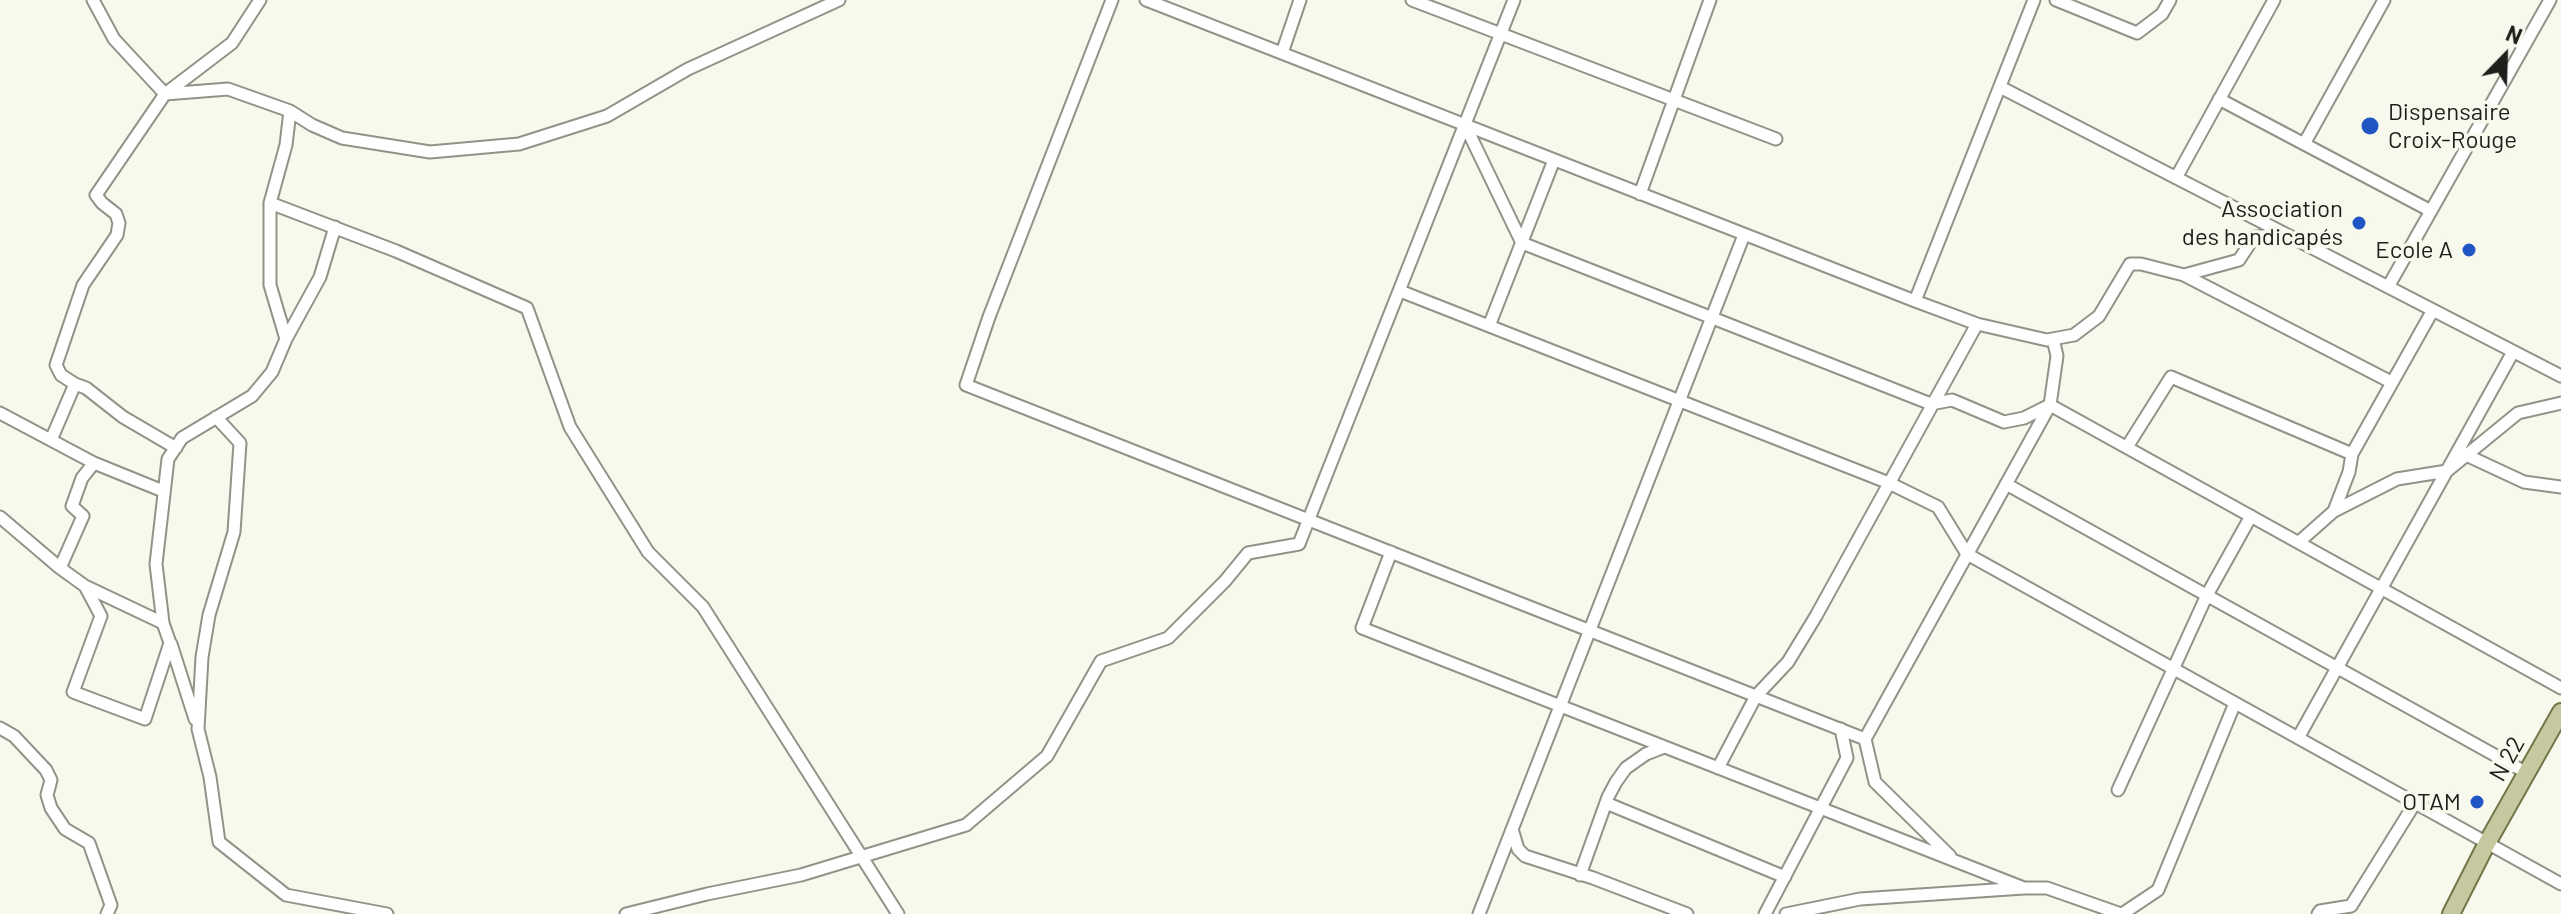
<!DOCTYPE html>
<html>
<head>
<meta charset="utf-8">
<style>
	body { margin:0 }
	#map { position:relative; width:2561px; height:914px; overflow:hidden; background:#f7f9ec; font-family:Barlow,sans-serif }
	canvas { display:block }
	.north { position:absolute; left:2465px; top:16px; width:80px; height:80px; -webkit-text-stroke:6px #f7f9ec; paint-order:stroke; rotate:23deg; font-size:22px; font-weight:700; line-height:32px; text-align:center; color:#1e1e1a }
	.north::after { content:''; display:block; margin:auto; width:28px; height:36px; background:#1e1e1a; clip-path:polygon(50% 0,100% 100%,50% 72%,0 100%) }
</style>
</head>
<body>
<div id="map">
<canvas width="2561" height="914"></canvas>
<div class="north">N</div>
</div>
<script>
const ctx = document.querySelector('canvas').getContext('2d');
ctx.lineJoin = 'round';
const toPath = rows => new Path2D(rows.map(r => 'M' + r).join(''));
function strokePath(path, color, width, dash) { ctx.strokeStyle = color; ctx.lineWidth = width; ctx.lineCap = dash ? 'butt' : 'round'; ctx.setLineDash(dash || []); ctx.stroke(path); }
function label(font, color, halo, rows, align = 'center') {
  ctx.font = font + ' Barlow,sans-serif'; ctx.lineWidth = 7; ctx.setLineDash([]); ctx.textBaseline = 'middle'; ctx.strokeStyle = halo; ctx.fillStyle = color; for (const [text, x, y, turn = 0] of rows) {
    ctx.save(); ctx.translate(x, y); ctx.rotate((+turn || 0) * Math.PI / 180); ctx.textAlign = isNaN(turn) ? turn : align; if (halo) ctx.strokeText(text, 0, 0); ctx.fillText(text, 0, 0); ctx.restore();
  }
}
const minor = toPath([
	[93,0,114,39,165,94,232,43,260,0],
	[1112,0,989,317,966,385,1865,739],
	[1146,0,1915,301,1977,324,2047,340,2074,335,2099,316,2130,264,2141,264,2184,275,2239,260,2254,237,2284,234],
	[1412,0,1776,139],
	[2056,0,2137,33,2162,14,2170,0],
	[1282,53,1300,0],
	[2000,87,2561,376],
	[2219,99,2431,211],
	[1465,125,1522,243,1931,404,1952,400,2004,422,2024,418,2050,405],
	[2304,144,2384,0],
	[2176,178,2274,0],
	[1640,194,1710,0],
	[270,203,396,251,527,308,570,427,648,552,703,607,898,914],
	[2184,275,2391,382],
	[2388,287,2550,0],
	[1400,291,1889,483,1938,507,1967,554,2561,884],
	[1915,301,2034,0],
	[1489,326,1554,160],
	[286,339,320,277,335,227],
	[75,384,61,375,56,365,83,285,117,235,119,223,116,214,102,203,96,195,165,94,228,89,290,111,312,125,342,138,430,152,519,144,607,116,688,69,839,0],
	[2050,405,2561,688],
	[0,413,94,463,163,491],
	[216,417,240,443,234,532,209,615,202,657,198,729,210,777,219,842,286,895,387,914],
	[51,440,75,384,86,388,123,417,176,448],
	[2127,447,2171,377,2352,454],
	[2466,455,2524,482,2561,487],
	[94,463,82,478,72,506,83,516,60,568,85,586,163,623],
	[2006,484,2527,773],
	[2334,511,2397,479,2447,471,2518,413,2561,403],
	[0,517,60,568],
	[2299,542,2334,511,2349,472,2352,454,2433,310],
	[1391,552,1362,628,2024,888],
	[85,586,101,616,73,692,145,719,170,643,163,623,156,564,168,459,182,438,252,396,272,372,286,339,270,285,270,203,286,145,290,111],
	[171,644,195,719],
	[0,728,14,736,46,770,51,780,47,795,51,808,65,829,89,843,111,905,107,914],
	[2298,738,2513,352],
	[1718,768,1756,696,1788,662,1816,616,1977,324],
	[2118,790,2207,595,2251,516],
	[1606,803,1785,877],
	[1512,829,1518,849,1525,856,1593,878,1687,914],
	[1950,856,1875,782,1865,739,2050,405,2057,356,2053,339],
	[1580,875,1608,797,1616,782,1626,768,1646,754,1664,747],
	[626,914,707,894,801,875,966,825,1047,756,1101,661,1168,638,1225,581,1248,553,1299,544,1514,0],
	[1479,914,1744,235],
	[1765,914,1847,758,1841,729],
	[1786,914,1860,899,2024,888,2047,888,2121,914],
	[2122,914,2158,890,2235,703],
	[2318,914,2320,911,2351,906,2415,803]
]);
const primary = toPath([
	[2451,914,2487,843,2561,712]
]);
strokePath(minor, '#929388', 15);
strokePath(primary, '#727648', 20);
strokePath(minor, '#fff', 11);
strokePath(primary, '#c6c9a0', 16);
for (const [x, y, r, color] of [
	[2370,126,10,"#2056c3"],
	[2359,223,8,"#2056c3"],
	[2469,250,8,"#2056c3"],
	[2477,802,8,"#2056c3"]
]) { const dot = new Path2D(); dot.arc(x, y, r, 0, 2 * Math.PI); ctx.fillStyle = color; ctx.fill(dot); strokePath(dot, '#f7f9ec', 3); }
label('24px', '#1e1e1a', '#f7f9ec', [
	["Dispensaire",2388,112,"left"],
	["Croix-Rouge",2388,140,"left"],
	["Association",2343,209],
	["des handicapés",2343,237],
	["Ecole A",2453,250],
	["OTAM",2461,802]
], 'right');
label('24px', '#1e1e1a', '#f7f9ec', [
	["N 22",2507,759,-61]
]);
</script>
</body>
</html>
